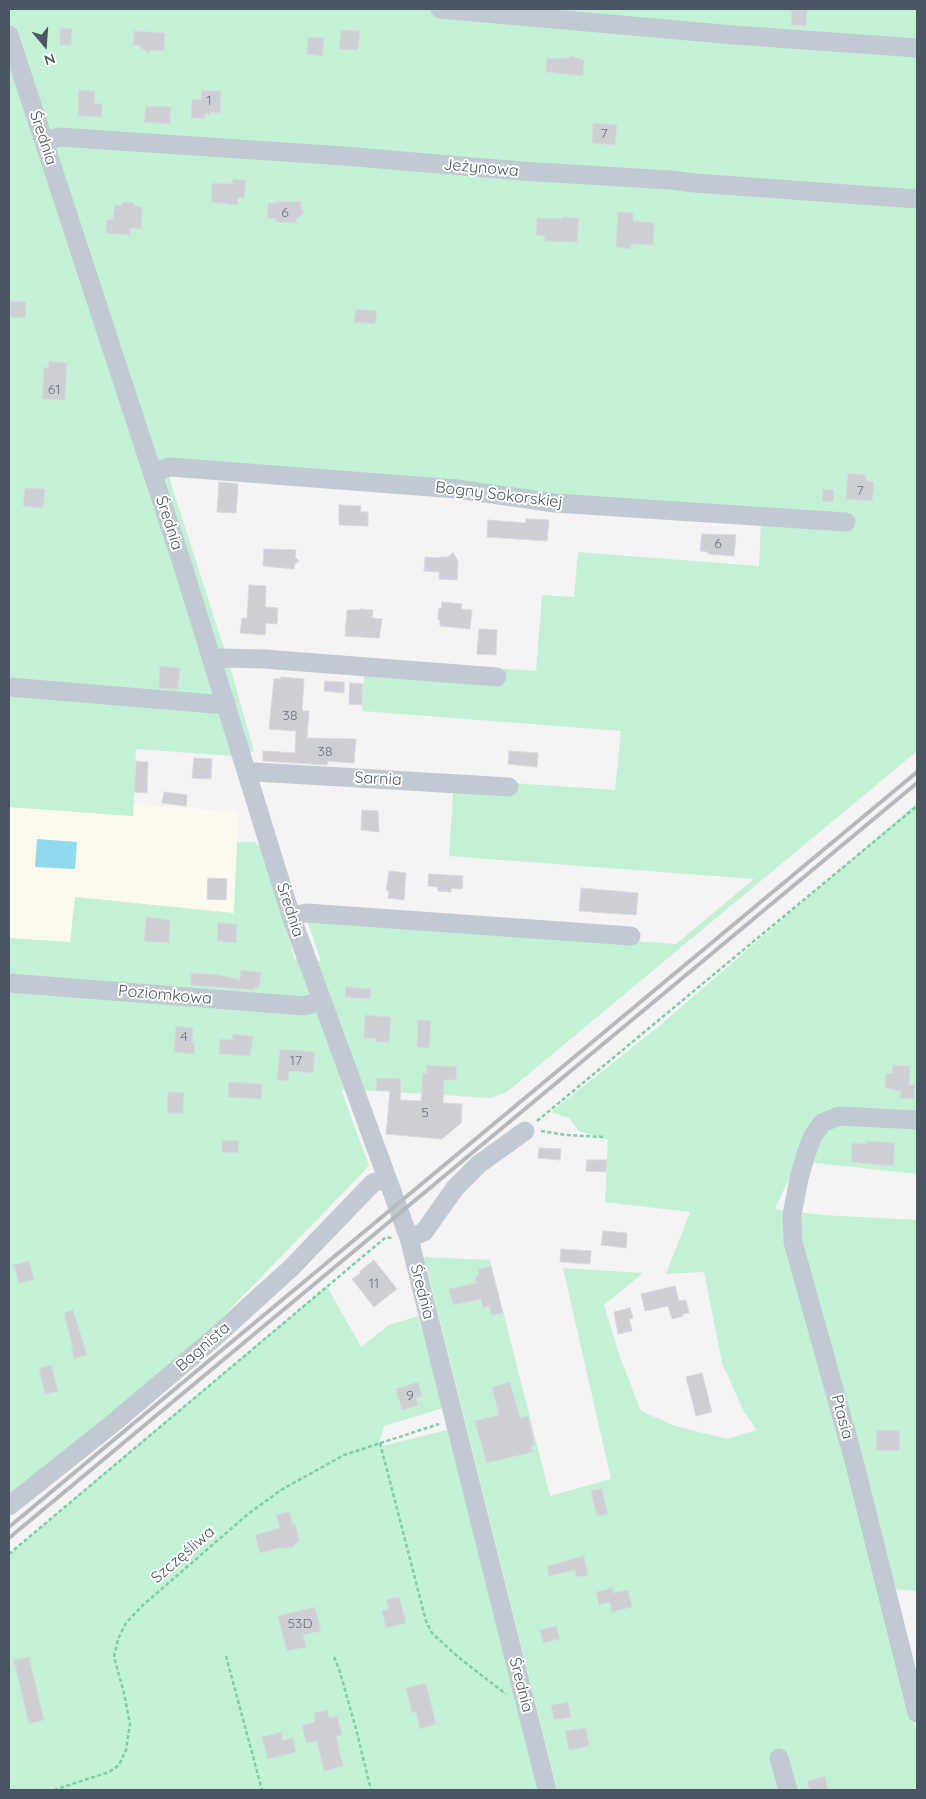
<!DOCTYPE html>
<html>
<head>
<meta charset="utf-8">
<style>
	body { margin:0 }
	#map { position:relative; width:926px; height:1799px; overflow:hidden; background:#f5f3f3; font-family:Quicksand,sans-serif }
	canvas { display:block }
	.frame { position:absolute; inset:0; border:10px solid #4a5661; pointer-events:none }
	.north { position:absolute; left:20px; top:20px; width:50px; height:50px; -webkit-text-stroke:4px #fff; paint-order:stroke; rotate:162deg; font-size:14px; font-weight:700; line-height:20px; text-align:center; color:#4a5661 }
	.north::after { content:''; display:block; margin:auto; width:18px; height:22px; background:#4a5661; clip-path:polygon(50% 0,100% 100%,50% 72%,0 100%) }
</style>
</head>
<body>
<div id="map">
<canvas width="926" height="1799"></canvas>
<div class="frame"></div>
<div class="north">N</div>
</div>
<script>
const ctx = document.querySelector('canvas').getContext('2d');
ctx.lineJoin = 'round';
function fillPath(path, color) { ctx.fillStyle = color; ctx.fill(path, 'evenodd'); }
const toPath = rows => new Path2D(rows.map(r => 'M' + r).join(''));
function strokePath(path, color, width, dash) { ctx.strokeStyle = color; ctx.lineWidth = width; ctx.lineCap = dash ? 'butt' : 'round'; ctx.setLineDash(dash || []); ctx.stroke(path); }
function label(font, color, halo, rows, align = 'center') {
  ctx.font = font + ' Quicksand,sans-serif'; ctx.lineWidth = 4; ctx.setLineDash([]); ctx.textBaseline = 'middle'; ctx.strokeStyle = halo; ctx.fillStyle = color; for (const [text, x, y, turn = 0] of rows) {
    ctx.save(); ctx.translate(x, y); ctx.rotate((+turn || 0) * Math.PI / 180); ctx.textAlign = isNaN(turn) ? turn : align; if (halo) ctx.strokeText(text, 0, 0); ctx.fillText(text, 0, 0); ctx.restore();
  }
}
fillPath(toPath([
	[133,804,238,812,234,913,75,897,71,943,9,938,9,807,132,816]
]), '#fdf9ef');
fillPath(toPath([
	[9,9,917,9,917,751,507,1092,491,1098,341,1089,369,1166,198,1342,9,1497,9,938,70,942,75,897,234,913,237,842,254,842,261,847,295,959,321,961,306,918,676,944,754,879,449,856,454,779,615,790,621,731,362,711,365,659,536,671,542,595,574,597,578,552,759,566,761,523,168,474,230,667,254,751,233,756,136,749,133,816,9,807],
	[917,803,917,1174,797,1161,775,1209,822,1215,917,1220,917,1591,892,1589,882,1592,917,1733,917,1790,557,1790,424,1257,490,1260,550,1496,611,1479,563,1268,643,1273,604,1305,620,1357,641,1411,675,1426,727,1439,757,1430,744,1412,722,1363,704,1272,666,1274,690,1212,605,1202,608,1140,579,1131,569,1118,551,1112,658,1027],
	[327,1286,361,1347,389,1325,418,1316,443,1408,384,1426,378,1447,447,1430,498,1629,537,1790,9,1790,9,1555,107,1470]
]), '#c3f1d5');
fillPath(toPath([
	[37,839,77,842,75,869,35,867]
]), '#90daee');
const building = toPath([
	[792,9,807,9,806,26,791,25,792,9],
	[60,28,72,29,71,45,60,45,60,28],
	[341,30,360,31,358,50,339,49,341,30],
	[134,31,165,33,164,51,152,50,147,53,144,49,141,49,141,46,133,45,134,31],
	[308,37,324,38,322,56,307,54,308,37],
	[571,56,584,60,583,76,546,72,547,58,561,59,561,58,569,58,571,56],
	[79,90,95,91,94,103,102,104,102,117,78,116,79,90],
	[202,90,221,91,220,113,210,112,210,115,205,113,205,118,191,118,192,99,201,100,202,90],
	[146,106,171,107,170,124,144,122,146,106],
	[593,123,617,125,615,145,592,143,593,123],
	[233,179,246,180,244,198,238,198,237,205,211,202,212,184,215,183,232,184,233,179],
	[277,201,301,202,301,209,304,213,296,219,296,223,275,222,276,219,267,218,268,203,277,203,277,201],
	[122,202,134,203,134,206,142,207,141,229,130,228,130,235,106,233,107,219,113,220,115,205,122,206,122,202],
	[618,212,633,213,633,221,654,223,653,245,631,244,631,249,616,247,618,212],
	[562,217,579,218,577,242,544,241,545,236,536,235,537,218,562,219,562,217],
	[9,301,26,302,25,318,9,317,9,301],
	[356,309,377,311,375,324,354,322,356,309],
	[49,361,67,363,65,400,42,399,44,367,48,368,49,361],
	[848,473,866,475,866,481,874,482,872,501,846,499,848,473],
	[219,482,238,484,236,513,217,512,219,482],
	[25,488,45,489,43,508,23,506,25,488],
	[823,489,834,490,833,502,822,501,823,489],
	[339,505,361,506,360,512,368,512,368,526,339,525,339,505],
	[526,519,549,520,547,541,487,537,488,520,526,523,526,519],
	[702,534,736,535,734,556,708,554,708,552,700,551,702,534],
	[264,549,296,550,295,557,299,561,295,564,294,569,263,566,264,549],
	[453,553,458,561,457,580,439,579,439,572,424,571,425,557,440,558,440,557,448,557,453,553],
	[249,585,266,586,265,607,278,608,277,624,266,623,265,635,240,633,242,618,247,618,249,585],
	[442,602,462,604,461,609,472,610,470,629,440,626,440,620,438,620,439,608,441,609,442,602],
	[360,609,373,610,372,618,382,619,379,638,345,636,347,610,359,610,360,609],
	[479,629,497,630,496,655,477,654,479,629],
	[160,666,180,668,178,689,159,688,160,666],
	[281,677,304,679,302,711,309,711,307,738,356,739,354,763,328,761,327,765,263,761,263,751,295,753,296,731,269,729,274,679,281,679,281,677],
	[325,681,344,682,344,693,324,691,325,681],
	[350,683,363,684,362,705,349,704,350,683],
	[509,751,538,753,537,767,508,764,509,751],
	[194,758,212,759,211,779,192,778,194,758],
	[136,761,148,762,147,793,134,792,136,761],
	[164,792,187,795,186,806,162,803,164,792],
	[362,810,378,811,379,832,361,830,362,810],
	[389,871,406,873,404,900,388,898,389,891,386,890,389,871],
	[429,874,463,876,462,889,451,888,451,892,438,891,438,887,428,886,429,874],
	[208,878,227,879,226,900,207,899,208,878],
	[581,888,638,893,636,915,579,911,581,888],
	[146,917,170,920,169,943,144,941,146,917],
	[218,923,237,924,236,943,217,941,218,923],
	[241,970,261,972,259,988,254,987,253,990,191,985,191,973,219,975,240,980,241,970],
	[346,987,371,989,370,999,345,997,346,987],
	[365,1015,391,1017,389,1042,376,1042,376,1039,364,1038,365,1015],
	[418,1020,431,1021,429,1048,417,1047,418,1020],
	[176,1026,193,1028,192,1043,195,1043,194,1054,174,1052,176,1026],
	[233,1034,253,1036,250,1056,219,1054,220,1039,232,1040,233,1034],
	[280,1049,315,1052,313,1073,289,1071,288,1081,277,1080,280,1049],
	[427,1065,457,1067,456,1080,444,1080,443,1103,462,1104,461,1123,442,1139,386,1134,390,1091,376,1090,377,1078,401,1079,400,1100,421,1101,423,1073,427,1074,427,1065],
	[893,1065,910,1066,909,1085,915,1085,914,1099,900,1098,901,1091,885,1088,886,1073,892,1074,893,1065],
	[229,1082,262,1084,261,1099,228,1097,229,1082],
	[168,1092,184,1093,183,1113,167,1113,168,1092],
	[222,1140,239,1141,238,1153,222,1152,222,1140],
	[867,1141,895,1143,893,1166,851,1162,852,1143,867,1144,867,1141],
	[539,1148,561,1149,560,1160,538,1158,539,1148],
	[587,1160,607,1160,606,1172,586,1171,587,1160],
	[603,1231,627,1233,626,1248,601,1245,603,1231],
	[561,1249,591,1251,590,1264,560,1262,561,1249],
	[374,1260,397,1289,374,1307,352,1279,361,1273,360,1271,374,1260],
	[29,1261,34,1280,19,1283,14,1265,29,1261],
	[491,1266,503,1313,492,1316,489,1306,483,1308,481,1299,453,1305,449,1289,476,1283,475,1277,479,1276,478,1269,491,1266],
	[675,1286,679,1301,686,1300,689,1313,683,1314,683,1316,672,1319,668,1306,645,1311,641,1294,675,1286],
	[630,1308,633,1318,629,1319,632,1331,618,1334,614,1312,630,1308],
	[73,1310,87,1355,74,1359,71,1348,73,1348,64,1313,73,1310],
	[51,1365,58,1391,45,1394,39,1368,51,1365],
	[702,1373,712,1412,696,1416,686,1377,702,1373],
	[418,1382,422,1396,416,1398,418,1405,402,1410,396,1389,418,1382],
	[510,1382,520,1418,528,1416,535,1445,531,1446,533,1452,486,1463,480,1437,479,1437,475,1421,499,1415,492,1387,510,1382],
	[877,1430,900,1431,899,1451,876,1450,877,1430],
	[602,1489,608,1514,597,1516,591,1491,602,1489],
	[289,1512,293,1525,295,1524,300,1542,294,1544,295,1546,283,1549,283,1547,260,1553,255,1535,280,1528,276,1515,289,1512],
	[584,1556,588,1575,576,1577,575,1570,549,1576,547,1566,584,1556],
	[612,1588,613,1593,628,1590,632,1607,612,1612,610,1602,599,1605,596,1592,612,1588],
	[399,1597,406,1623,386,1628,382,1611,389,1609,386,1600,399,1597],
	[315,1607,321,1631,303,1635,306,1647,287,1651,278,1616,315,1607],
	[556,1626,560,1639,543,1643,540,1630,556,1626],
	[29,1657,44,1720,29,1724,14,1660,29,1657],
	[426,1683,436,1724,420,1729,416,1712,412,1713,406,1688,426,1683],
	[568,1702,571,1717,554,1720,551,1705,568,1702],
	[327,1710,329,1718,337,1716,342,1735,336,1736,343,1766,324,1771,317,1741,306,1743,302,1725,315,1722,314,1713,327,1710],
	[586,1728,589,1746,569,1750,565,1731,586,1728],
	[281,1732,283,1741,293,1738,296,1752,268,1759,262,1737,281,1732],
	[825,1776,828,1790,810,1790,807,1781,825,1776]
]);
fillPath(building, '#cdcfd5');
strokePath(building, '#d7d9de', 1);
strokePath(toPath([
	[537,1121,917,806],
	[541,1131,566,1135,603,1137],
	[380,1443,426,1621,432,1633,458,1657,506,1694],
	[9,1554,386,1237,392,1238],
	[226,1656,262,1790],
	[334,1657,340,1672,356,1729,371,1790],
	[54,1790,109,1772,119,1765,126,1750,130,1724,124,1693,114,1657,118,1639,126,1623,142,1606,248,1514,281,1490,344,1455,439,1424]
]), '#7ad0a6', 2.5, [4, 2.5]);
strokePath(toPath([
	[440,9,734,35,917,48],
	[9,35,181,560,291,916,409,1238,547,1790],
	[45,142,59,137,344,156,521,171,670,180,695,183,917,199],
	[152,473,170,467,457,489,555,503,846,522],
	[213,660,221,658,264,659,497,677],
	[9,687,214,704,226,703],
	[248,774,256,772,509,787],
	[291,916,307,913,631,936],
	[9,983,304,1006,321,1001],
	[917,1120,839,1116,822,1123,813,1136,806,1154,799,1178,792,1215,793,1242,853,1457,917,1713],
	[409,1238,424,1232,455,1188,479,1164,525,1131],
	[9,1506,111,1425,214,1338,291,1268,368,1188,373,1183,387,1178],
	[779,1758,788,1790]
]), '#c1cad2', 19);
strokePath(toPath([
	[9,1527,917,772],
	[9,1538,917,783]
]), '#b5b8bd', 4);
label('14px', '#6b747e', null, [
	["1",209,101],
	["7",604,134],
	["6",285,213],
	["61",54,390],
	["7",860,491],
	["6",718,544],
	["38",290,716],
	["38",325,752],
	["4",184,1037],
	["17",296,1061],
	["5",425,1113],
	["11",374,1284],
	["9",410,1396],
	["53D",300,1624]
]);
label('16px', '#4a5661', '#fff', [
	["Średnia",43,138,72],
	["Jeżynowa",481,168,5],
	["Bogny Sokorskiej",499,495,7],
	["Średnia",169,523,72],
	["Sarnia",378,779,3],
	["Średnia",290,910,72],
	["Poziomkowa",165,995,5],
	["Średnia",422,1292,76],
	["Bagnista",203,1347,-41],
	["Ptasia",842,1417,75],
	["Szczęśliwa",183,1555,-41],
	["Średnia",521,1685,76]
]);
</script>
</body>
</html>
